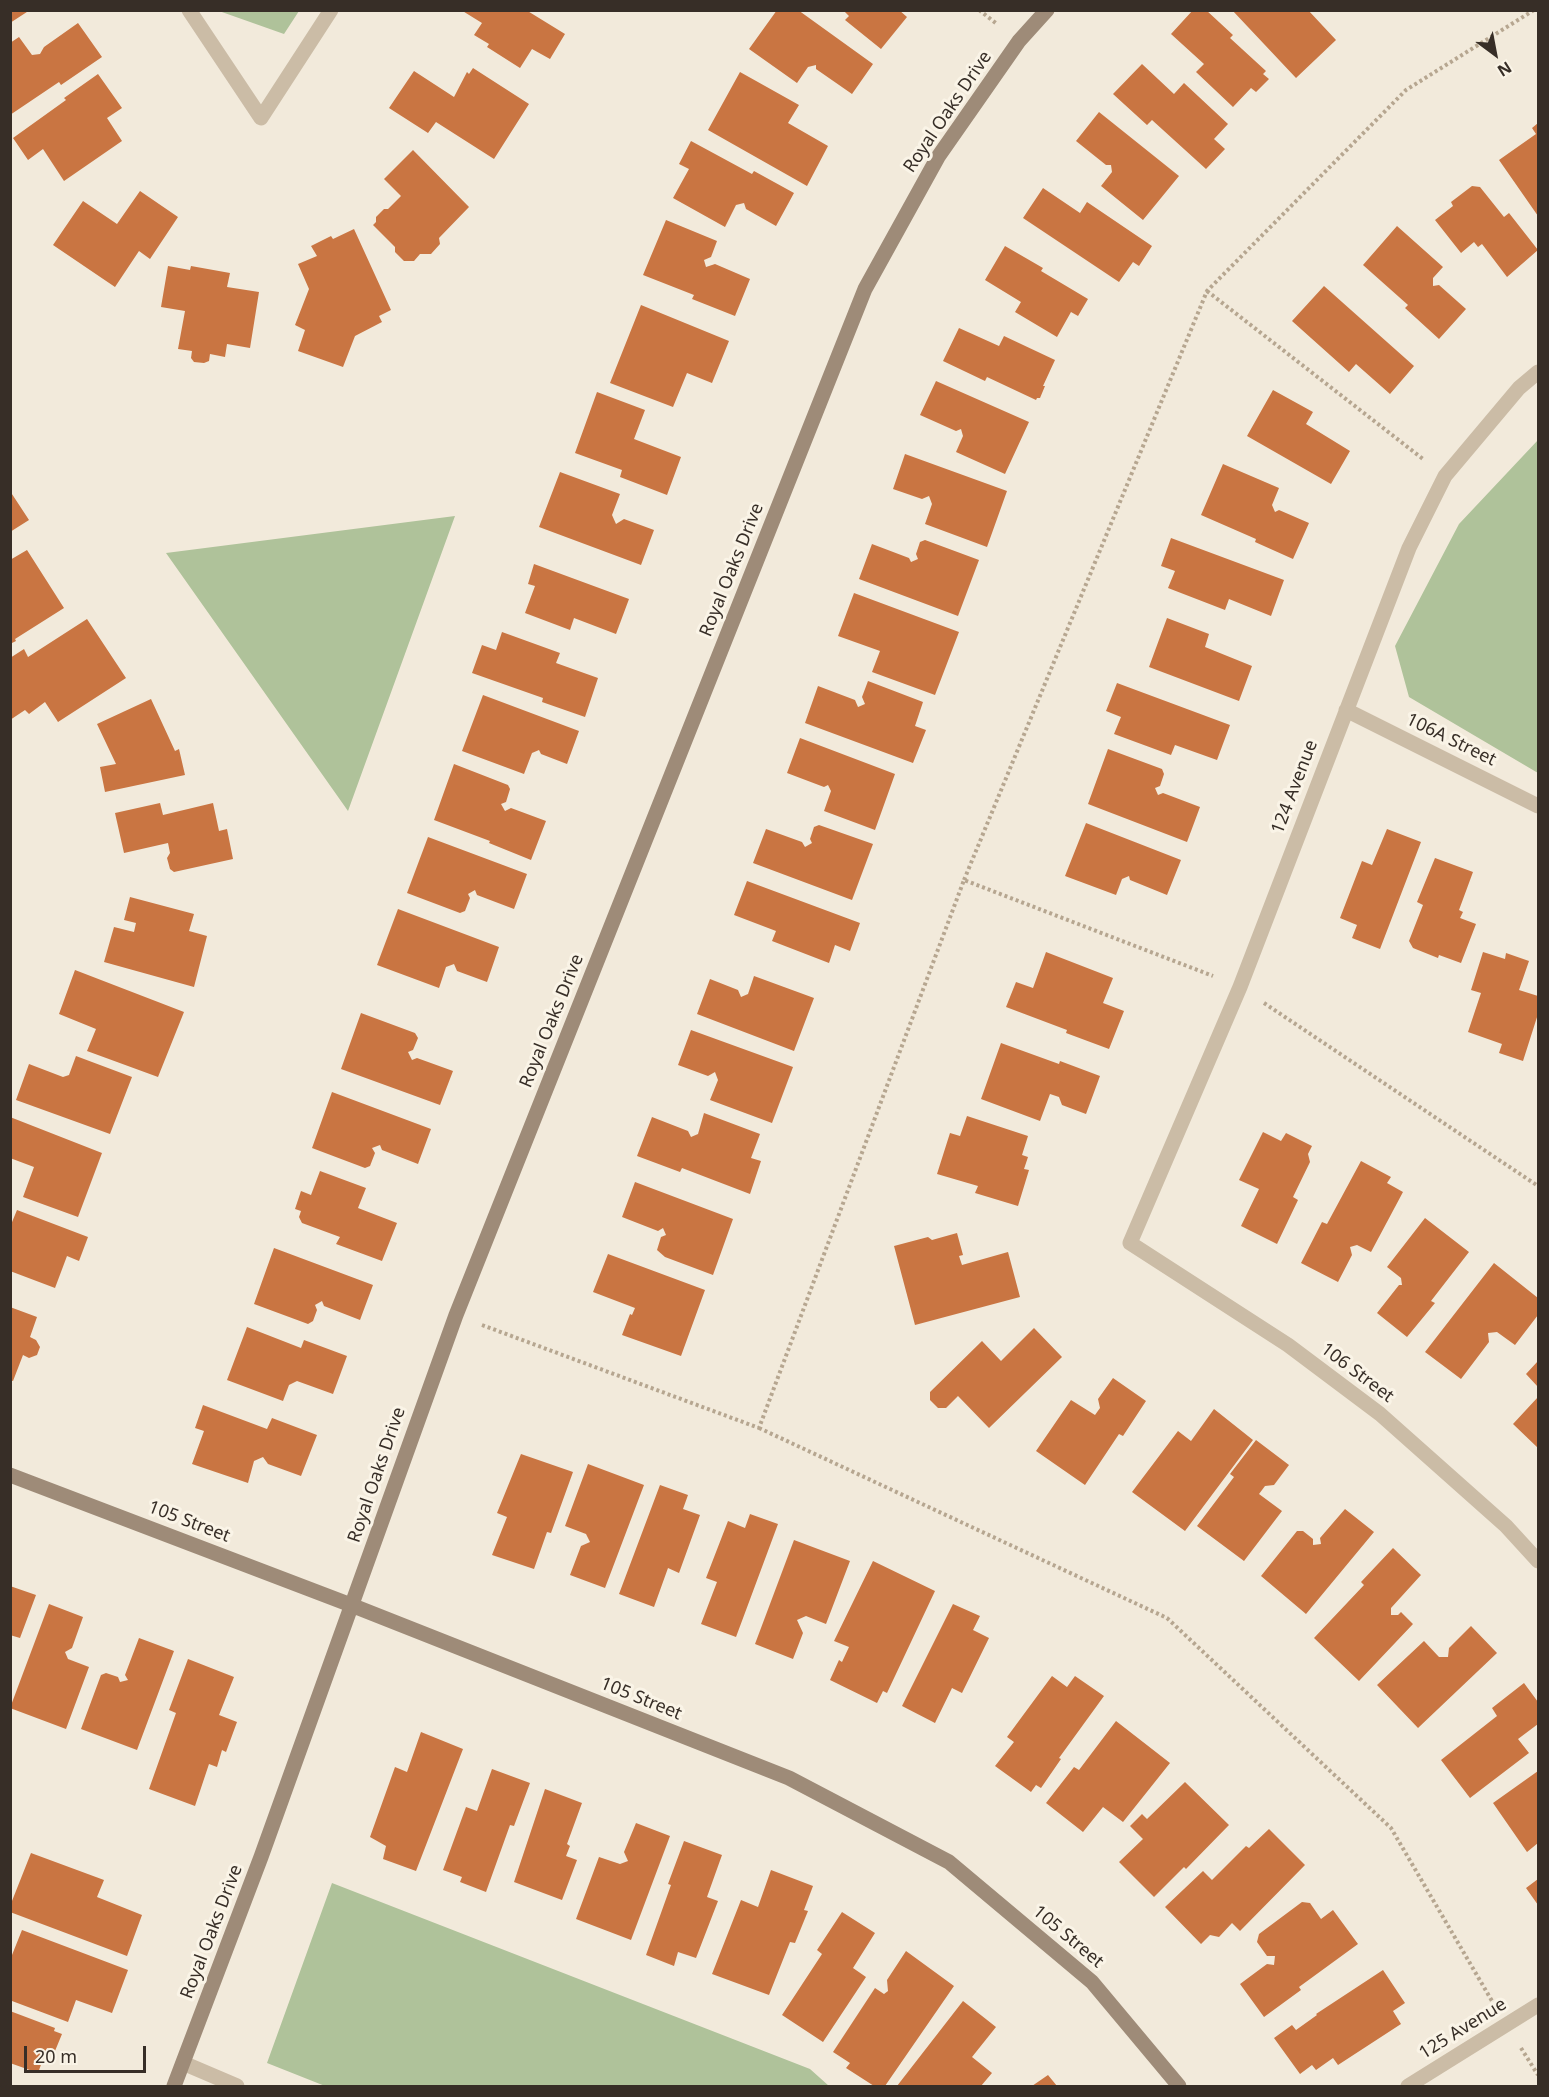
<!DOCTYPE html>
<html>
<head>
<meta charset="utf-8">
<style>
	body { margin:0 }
	#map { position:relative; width:1549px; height:2097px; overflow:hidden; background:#f2eadb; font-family:"Noto Sans",sans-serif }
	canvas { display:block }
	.frame { position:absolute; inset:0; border:12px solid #372e27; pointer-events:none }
	.north { position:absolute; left:1465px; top:24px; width:60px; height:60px; -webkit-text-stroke:4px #faf4e7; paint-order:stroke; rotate:148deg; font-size:16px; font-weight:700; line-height:24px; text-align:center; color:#372e27 }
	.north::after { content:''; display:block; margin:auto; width:21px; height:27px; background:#372e27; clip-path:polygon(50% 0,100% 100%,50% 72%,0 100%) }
	.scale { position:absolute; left:24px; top:2046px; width:122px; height:27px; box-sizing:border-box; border:3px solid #372e27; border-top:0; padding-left:8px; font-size:18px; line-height:21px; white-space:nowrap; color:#372e27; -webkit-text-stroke:4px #faf4e7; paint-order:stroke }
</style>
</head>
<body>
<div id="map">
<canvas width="1549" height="2097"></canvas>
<div class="frame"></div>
<div class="north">N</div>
<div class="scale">20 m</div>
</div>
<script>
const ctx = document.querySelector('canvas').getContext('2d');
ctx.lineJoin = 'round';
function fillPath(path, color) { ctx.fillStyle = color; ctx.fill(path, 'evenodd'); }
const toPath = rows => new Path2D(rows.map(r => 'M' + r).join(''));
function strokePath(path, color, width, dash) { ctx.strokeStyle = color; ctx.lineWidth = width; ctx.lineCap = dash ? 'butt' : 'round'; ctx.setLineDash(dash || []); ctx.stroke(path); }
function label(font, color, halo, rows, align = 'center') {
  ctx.font = font + ' "Noto Sans",sans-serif'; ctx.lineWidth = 6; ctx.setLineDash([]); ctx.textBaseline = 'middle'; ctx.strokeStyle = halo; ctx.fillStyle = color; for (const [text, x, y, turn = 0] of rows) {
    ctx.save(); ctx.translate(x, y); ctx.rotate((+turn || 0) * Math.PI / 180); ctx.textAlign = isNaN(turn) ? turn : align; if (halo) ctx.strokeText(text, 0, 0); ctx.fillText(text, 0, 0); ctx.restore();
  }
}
fillPath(toPath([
	[219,11,299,11,284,34],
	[1538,440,1538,773,1409,697,1395,646,1459,524],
	[455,516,348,811,166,553],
	[332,1883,810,2069,829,2086,325,2086,267,2063]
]), '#afc29a');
fillPath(toPath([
	[10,10,30,10,10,23],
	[461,10,526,10,565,34,550,59,532,49,520,68,487,47,489,44,474,35,482,23],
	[777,10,798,10,873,64,852,94,816,69,816,65,808,67,797,83,749,49],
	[843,10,899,10,907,17,881,49,845,20,849,16],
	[1193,10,1206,10,1233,35,1230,38,1266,71,1263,74,1269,79,1256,92,1251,88,1233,107,1196,72,1204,64,1171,34],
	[1232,10,1308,10,1336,40,1296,78],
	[78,23,102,57,61,85,59,82,10,115,10,43,19,37,32,55,40,54,44,47],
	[1142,64,1174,94,1184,83,1228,124,1214,139,1225,149,1206,169,1152,120,1147,125,1113,94],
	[473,68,529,104,494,159,436,122,428,133,389,108,414,71,454,97,467,72,469,74],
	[740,72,799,105,788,123,828,146,807,186,708,130],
	[98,74,122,108,107,118,122,141,64,181,43,149,28,160,13,138,66,100,64,98],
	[1099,112,1179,176,1143,220,1101,186,1112,172,1111,165,1106,165,1076,141],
	[1538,123,1538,216,1499,160,1536,134,1532,128],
	[691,141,752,174,754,171,794,193,776,226,746,209,744,203,736,205,725,227,673,198,689,169,679,164],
	[413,150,469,207,439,238,440,244,431,254,420,254,414,261,404,261,395,252,395,247,373,225,376,222,376,217,384,209,388,209,401,196,384,179],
	[1472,186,1480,187,1504,217,1509,213,1538,250,1507,277,1482,244,1478,247,1474,242,1461,253,1435,220,1453,206,1451,202],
	[1043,188,1080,213,1087,202,1152,246,1139,266,1133,262,1119,282,1023,218],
	[140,191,178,217,150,259,139,251,115,287,53,245,83,201,117,224],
	[666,220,717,241,711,257,704,260,706,267,715,264,750,279,735,316,692,299,694,295,643,275],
	[1397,226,1443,267,1433,278,1433,286,1439,285,1466,309,1439,339,1405,308,1408,305,1363,265],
	[354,229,391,310,379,316,382,322,355,336,343,367,298,351,305,330,295,325,309,289,298,264,317,256,311,246,331,236,333,239],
	[1005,246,1043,268,1041,271,1088,299,1078,316,1071,312,1057,337,1015,312,1021,302,985,280],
	[168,266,190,270,191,266,230,273,227,287,259,292,250,348,227,344,225,357,210,354,209,361,204,363,194,362,191,358,192,351,178,349,185,311,161,307],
	[1324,286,1414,366,1390,394,1356,364,1349,372,1292,321],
	[641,305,729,341,712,383,687,373,673,407,610,383],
	[959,328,999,346,1004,336,1055,360,1043,386,1045,386,1040,398,1037,398,1036,400,987,377,985,381,943,361],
	[936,381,1029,422,1005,474,956,452,963,436,961,429,956,431,920,415],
	[1273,390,1313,412,1306,424,1350,451,1331,484,1247,436],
	[597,392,645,410,634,439,681,457,667,495,620,477,622,470,575,453],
	[905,454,1007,491,987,547,925,524,932,504,929,496,922,499,893,489],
	[1223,464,1279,488,1272,505,1275,512,1279,510,1309,523,1293,559,1255,542,1256,539,1201,515],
	[560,472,620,494,612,515,616,524,624,519,654,530,641,565,539,527],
	[10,491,29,520,10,532],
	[1171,538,1284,580,1271,616,1229,599,1225,610,1168,588,1175,571,1161,566],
	[925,540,979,560,958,616,859,579,872,544,909,558,911,562,918,559,916,554,920,542],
	[27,550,64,608,15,639,16,641,10,644,10,560],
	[534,564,629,599,616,634,574,618,570,630,525,613,535,586,528,584],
	[854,593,959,632,935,695,872,672,880,651,838,636],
	[1167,618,1209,634,1205,647,1252,666,1239,701,1149,667],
	[87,619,126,678,58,722,45,702,29,714,25,710,10,720,10,658,24,649,28,657],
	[502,632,560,653,556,663,598,678,585,717,542,702,543,698,472,673,482,645,496,650],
	[868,681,923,702,915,726,926,730,913,763,805,723,818,686,855,700,858,707,865,704,862,697],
	[1117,683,1230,725,1217,760,1175,745,1171,755,1114,734,1121,717,1106,711],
	[483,695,579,731,567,764,541,754,539,750,532,753,524,774,462,751],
	[151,699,175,751,179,749,185,775,105,792,100,767,116,764,97,724],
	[800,738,895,774,875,830,824,811,831,791,828,785,824,787,787,773],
	[1108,749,1162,769,1164,774,1160,786,1155,788,1158,795,1163,793,1200,807,1187,842,1088,804],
	[454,764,508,785,510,789,506,802,501,804,505,811,511,808,546,821,531,860,489,843,490,841,434,820],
	[160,803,163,815,213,803,219,831,227,829,233,859,174,872,170,869,167,858,170,853,168,843,124,853,115,813],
	[1086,823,1181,860,1167,895,1130,880,1129,876,1122,879,1116,895,1065,876],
	[819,825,873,844,852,900,753,863,766,829,802,842,805,847,812,843,810,839,814,827],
	[1387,829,1421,842,1380,949,1352,938,1357,925,1340,918,1362,861,1372,865],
	[428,837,527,874,514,909,477,895,475,890,468,894,470,898,465,911,460,913,407,893],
	[1435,858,1473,872,1459,910,1463,912,1460,918,1476,924,1461,963,1439,955,1438,958,1413,948,1409,941,1423,905,1417,902],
	[747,881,860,923,850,951,835,945,829,963,772,941,776,931,734,915],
	[130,897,194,914,189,931,207,936,194,987,104,962,114,927,134,932,136,923,124,920],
	[398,909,499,947,487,982,457,971,454,964,446,967,439,988,377,965],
	[1046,952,1113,978,1103,1003,1124,1011,1109,1049,1066,1033,1067,1030,1006,1007,1016,982,1033,988],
	[1483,952,1505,959,1506,953,1529,961,1519,990,1538,996,1538,1014,1523,1061,1499,1053,1502,1044,1468,1032,1481,993,1471,990],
	[75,970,184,1012,158,1077,87,1051,96,1029,59,1014],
	[754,976,814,998,794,1051,697,1014,710,979,738,990,741,997,748,994],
	[361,1013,415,1033,418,1038,413,1050,408,1052,412,1060,417,1058,453,1071,440,1105,341,1069],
	[691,1030,793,1067,772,1123,710,1100,718,1080,715,1072,708,1076,678,1065],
	[1001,1043,1059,1064,1060,1061,1100,1076,1086,1114,1062,1105,1059,1097,1050,1094,1040,1121,981,1099],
	[76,1056,132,1077,110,1134,16,1100,29,1064,63,1077,69,1075],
	[332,1092,431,1129,418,1164,382,1150,380,1145,372,1148,375,1153,370,1166,365,1168,312,1148],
	[704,1113,760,1134,751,1158,761,1161,750,1194,682,1168,680,1172,637,1156,652,1117,688,1131,691,1137,698,1134],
	[967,1116,1028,1136,1022,1155,1028,1157,1024,1169,1029,1170,1018,1206,975,1193,978,1186,937,1174,950,1133,960,1136],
	[10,1117,102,1153,78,1217,23,1197,34,1167,10,1158],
	[1263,1132,1281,1141,1286,1133,1312,1146,1308,1154,1310,1162,1293,1197,1298,1200,1277,1244,1241,1226,1259,1189,1239,1180],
	[1361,1161,1391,1177,1387,1183,1403,1192,1371,1252,1357,1245,1350,1247,1352,1255,1338,1282,1301,1263,1322,1222,1327,1224],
	[320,1171,366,1188,358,1208,397,1223,382,1261,336,1244,340,1237,302,1223,299,1217,301,1211,295,1209,301,1191,311,1195],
	[635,1182,733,1219,713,1275,665,1257,657,1250,661,1237,666,1235,663,1228,658,1231,622,1217],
	[17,1210,88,1237,79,1261,67,1256,55,1288,10,1271,10,1227],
	[1425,1218,1469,1252,1431,1301,1435,1303,1407,1337,1377,1313,1399,1285,1402,1285,1401,1278,1387,1267],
	[957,1233,963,1255,959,1256,962,1265,1008,1252,1020,1297,915,1325,894,1246,928,1237,932,1240],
	[274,1248,373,1285,360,1320,324,1306,322,1301,315,1305,317,1310,313,1321,308,1324,254,1304],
	[608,1254,705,1290,681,1356,622,1335,630,1314,632,1315,635,1308,593,1292],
	[1494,1263,1538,1298,1538,1315,1515,1345,1497,1332,1488,1333,1489,1342,1461,1379,1425,1352],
	[10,1307,37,1317,30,1337,36,1340,40,1347,37,1355,29,1358,23,1355,13,1381,10,1380],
	[247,1327,301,1348,304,1340,347,1356,333,1394,297,1381,289,1385,283,1401,227,1380],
	[1034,1328,1062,1357,989,1428,958,1396,946,1408,938,1408,930,1400,930,1392,982,1341,1001,1361],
	[1538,1361,1538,1387,1526,1374],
	[1113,1378,1146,1401,1123,1436,1119,1434,1085,1485,1036,1451,1071,1400,1095,1415,1100,1408,1098,1399],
	[1538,1397,1538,1448,1513,1424],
	[203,1405,267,1429,272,1418,317,1435,301,1476,268,1464,263,1457,254,1461,248,1483,192,1464,204,1431,195,1428],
	[1214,1409,1253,1440,1185,1531,1132,1492,1178,1431,1191,1441],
	[1256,1440,1289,1465,1274,1485,1265,1486,1259,1494,1282,1511,1244,1561,1197,1526,1234,1477,1230,1474],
	[521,1454,573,1472,551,1533,547,1532,534,1569,492,1555,507,1517,497,1513],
	[588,1464,644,1485,605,1588,570,1575,581,1546,590,1542,586,1534,565,1526],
	[660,1485,688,1495,683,1509,700,1515,679,1573,668,1568,654,1607,619,1594],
	[1345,1509,1374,1532,1306,1614,1261,1576,1297,1531,1303,1531,1313,1539,1313,1545,1321,1544,1320,1538],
	[750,1514,778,1524,736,1637,701,1624,717,1582,706,1578,728,1521,745,1528],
	[794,1540,850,1561,826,1624,806,1616,797,1620,803,1633,793,1659,755,1644],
	[1393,1548,1421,1575,1391,1608,1391,1615,1398,1615,1401,1612,1413,1624,1359,1681,1314,1638,1364,1585,1361,1582],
	[873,1561,935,1591,887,1693,883,1691,877,1703,830,1680,839,1660,842,1662,849,1647,834,1641],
	[10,1586,36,1595,20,1638,10,1635],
	[49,1604,83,1617,72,1648,65,1652,68,1659,89,1667,66,1729,10,1708],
	[953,1604,980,1616,973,1630,989,1638,962,1693,952,1688,935,1723,902,1706],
	[1471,1626,1497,1653,1418,1728,1377,1685,1424,1641,1439,1657,1448,1657,1449,1648],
	[139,1638,174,1651,137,1750,81,1729,101,1675,106,1673,118,1677,120,1682,128,1680,125,1675],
	[188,1659,234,1677,219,1715,237,1722,226,1752,222,1750,217,1767,209,1764,195,1806,149,1789,176,1713,169,1710],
	[1052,1676,1067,1687,1075,1676,1104,1696,1059,1758,1061,1759,1041,1788,1036,1785,1031,1792,995,1766,1014,1742,1007,1737],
	[1524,1683,1538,1702,1538,1724,1518,1739,1529,1753,1470,1798,1441,1760,1497,1716,1492,1708],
	[1116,1721,1170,1763,1123,1822,1103,1807,1083,1832,1046,1803,1074,1767,1079,1770],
	[421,1732,463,1749,416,1871,383,1859,386,1846,370,1837,395,1767,407,1772],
	[492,1769,530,1783,514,1826,510,1825,486,1892,460,1882,462,1877,443,1870,466,1807,477,1811],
	[1538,1771,1538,1843,1527,1852,1493,1803],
	[1185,1782,1229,1825,1186,1869,1184,1867,1154,1897,1119,1862,1143,1839,1130,1826,1142,1814,1147,1819],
	[545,1789,582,1803,567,1844,570,1846,566,1856,577,1860,562,1900,514,1882],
	[636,1823,670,1836,631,1940,576,1919,599,1857,620,1864,628,1861,624,1852],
	[1269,1829,1305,1865,1240,1931,1232,1923,1219,1937,1210,1935,1201,1944,1165,1907,1203,1871,1212,1880,1246,1846,1249,1848],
	[684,1841,722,1855,707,1897,718,1901,696,1958,678,1952,674,1966,646,1955,671,1885,668,1884],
	[31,1853,104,1880,97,1897,142,1915,127,1956,10,1912,10,1906],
	[771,1870,813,1886,804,1910,808,1911,795,1943,790,1942,769,1995,712,1974,741,1900,758,1907],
	[1538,1879,1538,1905,1526,1888],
	[1302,1902,1310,1903,1321,1919,1333,1910,1358,1944,1299,1987,1301,1990,1264,2017,1240,1984,1267,1964,1274,1965,1275,1956,1267,1956,1257,1942,1259,1934],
	[842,1912,875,1933,853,1968,866,1977,823,2042,782,2015,822,1954,817,1950],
	[22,1930,128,1970,112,2013,76,2000,68,2022,12,2001,10,2005,10,1960],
	[906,1951,954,1986,885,2086,874,2086,846,2068,850,2063,833,2052,875,1988,884,1994,888,1991,887,1980],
	[1383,1970,1405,2003,1393,2011,1401,2024,1338,2065,1333,2058,1316,2070,1312,2065,1300,2074,1274,2038,1292,2025,1296,2030,1317,2015,1316,2014],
	[963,2001,996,2027,972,2057,992,2073,981,2086,897,2086],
	[10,2011,55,2028,54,2031,62,2034,55,2051,47,2048,38,2073,10,2063],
	[1048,2075,1057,2086,1032,2086]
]), '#c97542');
strokePath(toPath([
	[979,10,997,24],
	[1207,291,1423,459],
	[964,880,1207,291,1406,90,1534,10],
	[1264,1003,1538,1186],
	[482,1325,759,1428,964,880,1213,976],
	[759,1428,1167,1618,1391,1828,1492,2001],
	[1521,2048,1538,2075]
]), '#b6a690', 4, [3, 3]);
strokePath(toPath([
	[183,2063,237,2086]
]), '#cbbca6', 15);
strokePath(toPath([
	[189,10,261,118,331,10],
	[1538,372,1519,388,1445,476,1409,548,1240,987,1130,1243,1288,1345,1380,1414,1506,1526,1538,1561],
	[1346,710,1538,806],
	[1408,2086,1538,2005]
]), '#cbbca6', 15);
strokePath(toPath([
	[10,1475,351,1605,789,1778,949,1862,1092,1982,1179,2086],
	[174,2086,261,1857,456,1315,865,289,938,157,1019,41,1047,10]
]), '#9e8b78', 15);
label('18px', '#372e27', '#faf4e7', [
	["Royal Oaks Drive",948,112,-56],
	["Royal Oaks Drive",732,570,-68],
	["106A Street",1451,740,26],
	["124 Avenue",1295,787,-69],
	["Royal Oaks Drive",552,1021,-68],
	["106 Street",1357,1373,37],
	["Royal Oaks Drive",377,1475,-71],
	["105 Street",189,1522,21],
	["105 Street",641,1699,22],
	["Royal Oaks Drive",212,1932,-69],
	["105 Street",1068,1937,40],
	["125 Avenue",1463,2029,-32]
]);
</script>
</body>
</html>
